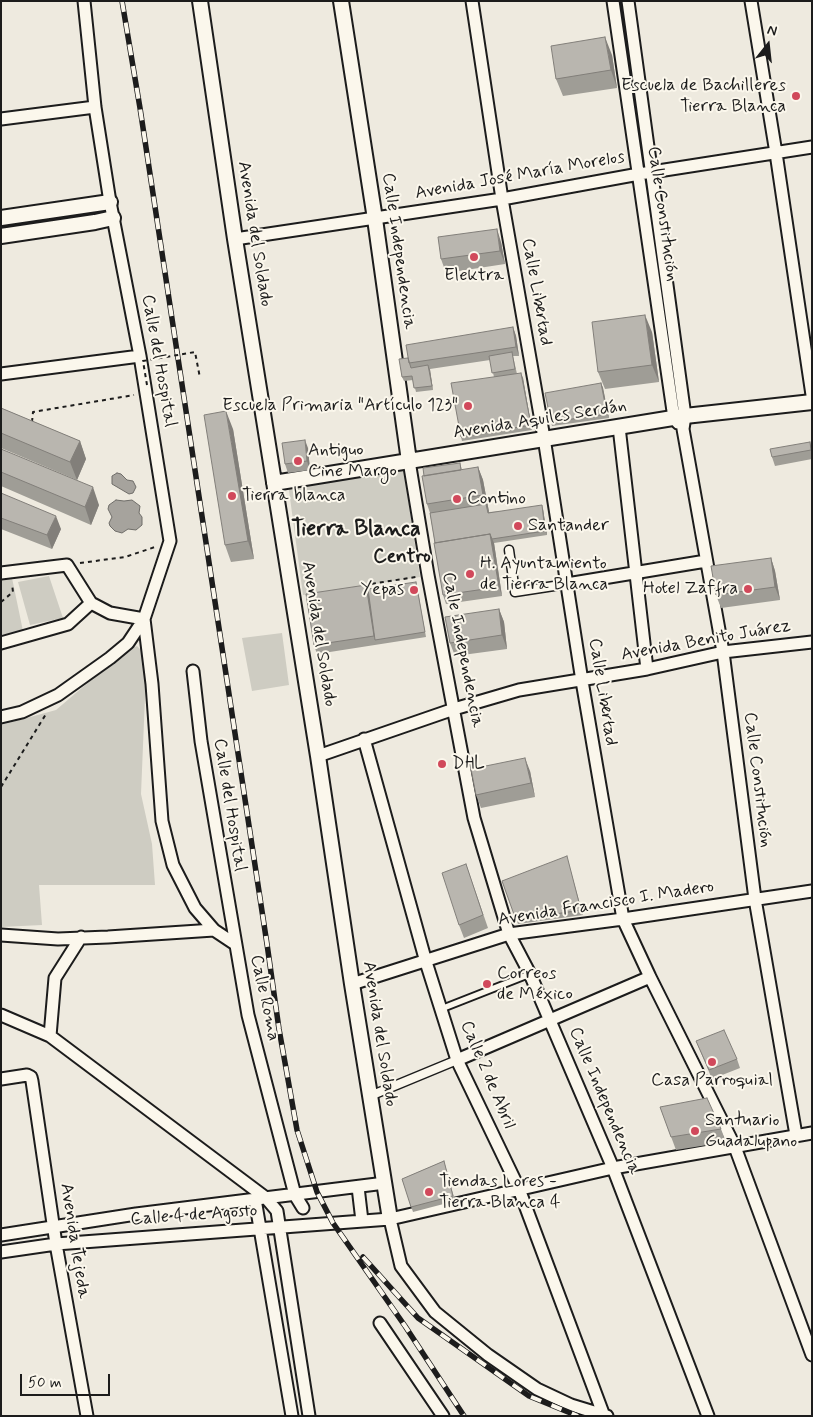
<!DOCTYPE html>
<html>
<head>
<meta charset="utf-8">
<style>
	body { margin:0 }
	#map { position:relative; width:813px; height:1417px; overflow:hidden; background:#eeeadf; font-family:Mynerve,sans-serif }
	canvas { display:block }
	.frame { position:absolute; inset:0; border:2px solid #1c1c1c; pointer-events:none }
	.north { position:absolute; left:743px; top:20px; width:50px; height:50px; -webkit-text-stroke:4px #fbf7ec; paint-order:stroke; rotate:16deg; font-size:14px; font-weight:700; line-height:20px; text-align:center; color:#1c1c1c }
	.north::after { content:''; display:block; margin:auto; width:18px; height:22px; background:#1c1c1c; clip-path:polygon(50% 0,100% 100%,50% 72%,0 100%) }
	.scale { position:absolute; left:20px; top:1374px; width:90px; height:22px; box-sizing:border-box; border:2px solid #1c1c1c; border-top:0; padding-left:6px; font-size:15px; line-height:18px; white-space:nowrap; color:#1c1c1c; -webkit-text-stroke:4px #fbf7ec; paint-order:stroke }
</style>
</head>
<body>
<div id="map">
<canvas width="813" height="1417"></canvas>
<div class="frame"></div>
<div class="north">N</div>
<div class="scale">50 m</div>
</div>
<script>
const ctx = document.querySelector('canvas').getContext('2d');
ctx.lineJoin = 'round';
function fillPath(path, color) { ctx.fillStyle = color; ctx.fill(path, 'evenodd'); }
const toPath = rows => new Path2D(rows.map(r => 'M' + r).join(''));
function strokePath(path, color, width, dash) { ctx.strokeStyle = color; ctx.lineWidth = width; ctx.lineCap = dash ? 'butt' : 'round'; ctx.setLineDash(dash || []); ctx.stroke(path); }
function label(font, color, halo, rows, align = 'center') {
  ctx.font = font + ' Mynerve,sans-serif'; ctx.lineWidth = 4; ctx.setLineDash([]); ctx.textBaseline = 'middle'; ctx.strokeStyle = halo; ctx.fillStyle = color; for (const [text, x, y, turn = 0] of rows) {
    ctx.save(); ctx.translate(x, y); ctx.rotate((+turn || 0) * Math.PI / 180); ctx.textAlign = isNaN(turn) ? turn : align; if (halo) ctx.strokeText(text, 0, 0); ctx.fillText(text, 0, 0); ctx.restore();
  }
}
fillPath(toPath([
	[98,208,99,215,1,231,1,221],
	[403,465,420,577,303,595,288,483],
	[49,576,63,618,30,625,18,582],
	[12,578,23,631,1,635,1,580],
	[282,633,289,685,252,691,242,638],
	[137,646,144,653,146,673,141,794,152,844,155,885,39,885,42,925,1,927,1,725,56,710,125,651]
]), '#ceccc2');
const water = toPath([
	[117,473,121,474,127,480,133,481,136,487,133,493,129,494,112,484,112,476,117,473],
	[116,500,124,501,132,500,140,506,139,513,142,517,142,525,136,530,128,529,122,533,115,531,110,526,109,523,112,517,108,509,109,505,116,500]
]);
fillPath(water, '#a6a39d');
strokePath(water, '#6f6d69', 1);
const service = toPath([
	[441,1009,530,974]
]);
const pedestrian = toPath([
	[509,550,515,592,567,584],
	[370,1096,457,1060]
]);
const minor = toPath([
	[472,1,502,199,544,438,582,681,623,919,650,977,735,1147,812,1355],
	[613,1,674,418,678,423],
	[628,1,685,416,683,429,723,652,755,899,796,1135],
	[751,1,776,153,812,395],
	[1,119,95,107],
	[235,239,502,199,639,174,812,147],
	[1,374,140,356],
	[619,427,647,669],
	[409,461,428,575,474,818,509,934,530,974,613,1168,708,1416],
	[1,573,67,565,91,603,110,613,144,619],
	[567,584,706,561],
	[144,619,152,684,162,821,173,865,195,908,214,930,235,944],
	[1,643,68,624,91,603],
	[193,671,201,741,248,1015,295,1195,303,1208],
	[1,717,22,712,58,695,110,658,128,643,144,619,170,541,140,356,110,202,95,107,84,1],
	[364,739,426,962,457,1060,519,1189,604,1416],
	[318,756,454,709,519,690,647,669,723,652,812,642],
	[1,935,58,939,108,937,214,930],
	[352,984,509,934,623,919,812,891],
	[1,1015,50,1036,266,1198,277,1211,309,1416],
	[50,1036,55,978,81,937],
	[457,1060,650,977],
	[1,1079,27,1075,31,1077,32,1081,56,1244,87,1416],
	[358,1187,362,1221],
	[255,1199,292,1416],
	[390,1219,401,1266,435,1312,488,1355,537,1389,571,1405,607,1416],
	[1,1235,136,1214,385,1183],
	[1,1252,56,1244,390,1219,613,1168,812,1133],
	[380,1323,443,1416]
]);
const tertiary = toPath([
	[200,1,235,239,318,756,352,984,390,1219],
	[341,1,375,219,409,461],
	[1,218,110,202],
	[1,236,95,222,113,218],
	[274,483,685,416,812,402]
]);
strokePath(service, '#1c1c1c', 9);
strokePath(pedestrian, '#1c1c1c', 11);
strokePath(minor, '#1c1c1c', 15);
strokePath(tertiary, '#1c1c1c', 18);
strokePath(toPath([
	[32,422,33,412,134,395],
	[80,563,125,557,155,547],
	[364,585,416,577],
	[1,602,13,592,12,584],
	[1,787,46,714]
]), '#1c1c1c', 2, [4, 4]);
strokePath(service, '#fbf7ec', 5.5);
strokePath(pedestrian, '#fbf7ec', 8);
strokePath(minor, '#fbf7ec', 11);
strokePath(tertiary, '#fbf7ec', 14);
const rail = toPath([
	[122,1,140,108,267,944,279,1029,297,1130,317,1192,333,1223,405,1326,464,1416],
	[363,1257,418,1318,529,1396,578,1416]
]);
strokePath(rail, '#1c1c1c', 5.5);
strokePath(rail, '#fbf7ec', 4, [11]);
strokePath(toPath([
	[147,385,143,361,195,352,200,378]
]), '#1c1c1c', 2, [4, 4]);
fillPath(toPath([
	[612,55,617,88,563,96,556,79],
	[501,242,505,264,446,273,441,259],
	[513,327,516,336,519,356,513,356,517,374,523,378,532,430,462,441,461,437,494,377,490,360,430,369,433,390,416,392,413,380,404,381,402,377,408,358],
	[652,332,659,382,605,389,598,372],
	[601,383,603,388,609,418,552,426,551,422],
	[1,408,80,441,86,459,77,480,1,448],
	[233,429,254,559,231,562,225,545],
	[810,442,812,447,812,459,775,466,772,457],
	[308,448,310,470,288,473,285,464],
	[1,449,99,505,91,525,1,486],
	[460,463,462,470,478,467,483,480,489,512,543,509,547,535,494,543,502,596,446,604,443,595,430,513,427,504],
	[1,493,61,529,52,549,1,529],
	[771,558,775,571,780,600,721,608,716,595],
	[366,585,368,589,417,586,426,637,317,654,314,645],
	[499,609,504,622,507,649,455,656,450,643],
	[530,771,535,797,481,808,476,795],
	[568,861,583,915,518,924,502,881],
	[466,864,488,928,464,938,459,925],
	[696,1041,737,1059,740,1068,712,1079],
	[660,1107,721,1129,726,1142,676,1150],
	[444,1161,455,1201,413,1212,402,1179]
]), '#9f9d96');
fillPath(toPath([
	[605,37,612,55,617,88,611,70],
	[497,229,501,242,505,264,500,251],
	[645,315,652,332,659,382,652,365],
	[513,327,516,336,519,356,516,347],
	[428,365,430,370,433,390,432,386],
	[521,373,523,378,532,430,531,425],
	[601,383,603,388,609,418,607,414],
	[226,411,233,429,254,559,248,541],
	[305,440,308,448,310,470,307,461],
	[80,441,86,459,77,480,70,462],
	[478,467,483,480,490,517,483,495],
	[93,487,99,505,91,525,85,507],
	[542,505,543,509,547,535,545,531],
	[56,516,61,529,52,549,47,535],
	[490,534,494,543,502,596,499,587],
	[771,558,775,571,780,600,775,587],
	[366,585,369,594,375,640,374,636],
	[499,609,504,622,507,649,502,635],
	[525,758,530,771,535,797,531,783]
]), '#827f7a');
const building = toPath([
	[605,37,611,70,556,79,551,46,605,37],
	[497,229,500,251,441,259,438,237,497,229],
	[645,315,652,365,598,372,592,322,645,315],
	[513,327,516,347,409,363,406,345,513,327],
	[512,352,515,369,492,373,489,356,512,352],
	[408,358,411,368,428,365,432,386,414,388,412,376,402,377,399,359,408,358],
	[521,373,531,425,461,437,451,383,521,373],
	[601,383,607,414,551,422,545,393,601,383],
	[1,408,80,441,70,462,1,433,1,408],
	[226,411,248,541,225,545,204,415,226,411],
	[305,440,307,461,285,464,282,443,305,440],
	[810,442,811,450,772,457,770,449,810,442],
	[1,449,93,487,85,507,1,472,1,449],
	[460,463,461,470,424,476,423,468,460,463],
	[478,467,483,495,427,504,422,476,478,467],
	[1,493,56,516,47,535,1,518,1,493],
	[486,504,488,513,542,505,545,531,492,539,490,534,435,543,430,513,486,504],
	[490,534,499,587,443,595,434,543,490,534],
	[771,558,775,587,716,595,711,566,771,558],
	[416,582,425,632,375,640,368,589,416,582],
	[366,585,374,636,314,645,306,594,366,585],
	[499,609,502,635,450,643,445,617,499,609],
	[525,758,531,783,476,795,471,769,525,758],
	[567,856,581,910,516,920,502,881,567,856],
	[466,864,483,915,459,925,442,873,466,864],
	[724,1030,737,1059,709,1070,696,1041,724,1030],
	[707,1098,721,1129,671,1137,660,1107,707,1098],
	[444,1161,453,1196,411,1207,402,1179,444,1161]
]);
fillPath(building, '#b9b6af');
strokePath(building, '#827f7a', 1);
for (const [x, y, r, color] of [
	[796,96,5,"#d1495b"],
	[474,257,5,"#d1495b"],
	[468,406,5,"#d1495b"],
	[298,461,5,"#d1495b"],
	[232,496,5,"#d1495b"],
	[457,499,5,"#d1495b"],
	[518,526,5,"#d1495b"],
	[470,574,5,"#d1495b"],
	[748,589,5,"#d1495b"],
	[414,590,5,"#d1495b"],
	[442,764,5,"#d1495b"],
	[487,984,5,"#d1495b"],
	[712,1062,5,"#d1495b"],
	[695,1131,5,"#d1495b"],
	[429,1192,5,"#d1495b"]
]) { const dot = new Path2D(); dot.arc(x, y, r, 0, 2 * Math.PI); ctx.fillStyle = color; ctx.fill(dot); strokePath(dot, '#fbf7ec', 2); }
label('18px', '#1c1c1c', '#fbf7ec', [
	["Escuela de Bachilleres",786,86,"right"],
	["Tierra Blanca",786,107,"right"],
	["Elektra",474,276,"center"],
	["Escuela Primaria \"Artículo 123\"",458,406,"right"],
	["Antiguo",308,451],
	["Cine Margo",308,472],
	["Tierra blanca",242,496],
	["Contino",467,499],
	["Santander",528,526],
	["H. Ayuntamiento",480,564],
	["de Tierra Blanca",480,585],
	["Hotel Zaffra",738,589,"right"],
	["Yepas",404,590,"right"],
	["DHL",452,764],
	["Correos",497,974],
	["de México",497,995],
	["Casa Parroquial",712,1081,"center"],
	["Santuario",705,1121],
	["Guadalupano",705,1142],
	["Tiendas Lores -",439,1182],
	["Tierra Blanca 4",439,1203]
], 'left');
label('18px', '#1c1c1c', '#fbf7ec', [
	["Avenida José María Morelos",520,176,-10],
	["Calle Constitución",662,214,82],
	["Avenida del Soldado",254,234,81],
	["Calle Independencia",398,251,82],
	["Calle Libertad",536,292,80],
	["Calle del Hospital",158,361,80],
	["Avenida Aquiles Serdán",540,420,-9],
	["Avenida del Soldado",318,634,81],
	["Avenida Benito Juárez",706,641,-10],
	["Calle Independencia",462,650,79],
	["Calle Libertad",602,692,81],
	["Calle Constitución",757,780,83],
	["Calle del Hospital",229,805,81],
	["Avenida Francisco I. Madero",606,904,-9],
	["Calle Roma",264,998,78],
	["Avenida del Soldado",379,1034,81],
	["Calle 2 de Abril",487,1075,67],
	["Calle Independencia",604,1101,67],
	["Calle 4 de Agosto",194,1216,-4],
	["Avenida Tejeda",74,1241,81]
]);
label('bold 19px', '#1c1c1c', '#fbf7ec', [
	["Centro",402,558]
]);
label('bold 22px', '#1c1c1c', '#fbf7ec', [
	["Tierra Blanca",356,530]
]);
</script>
</body>
</html>
